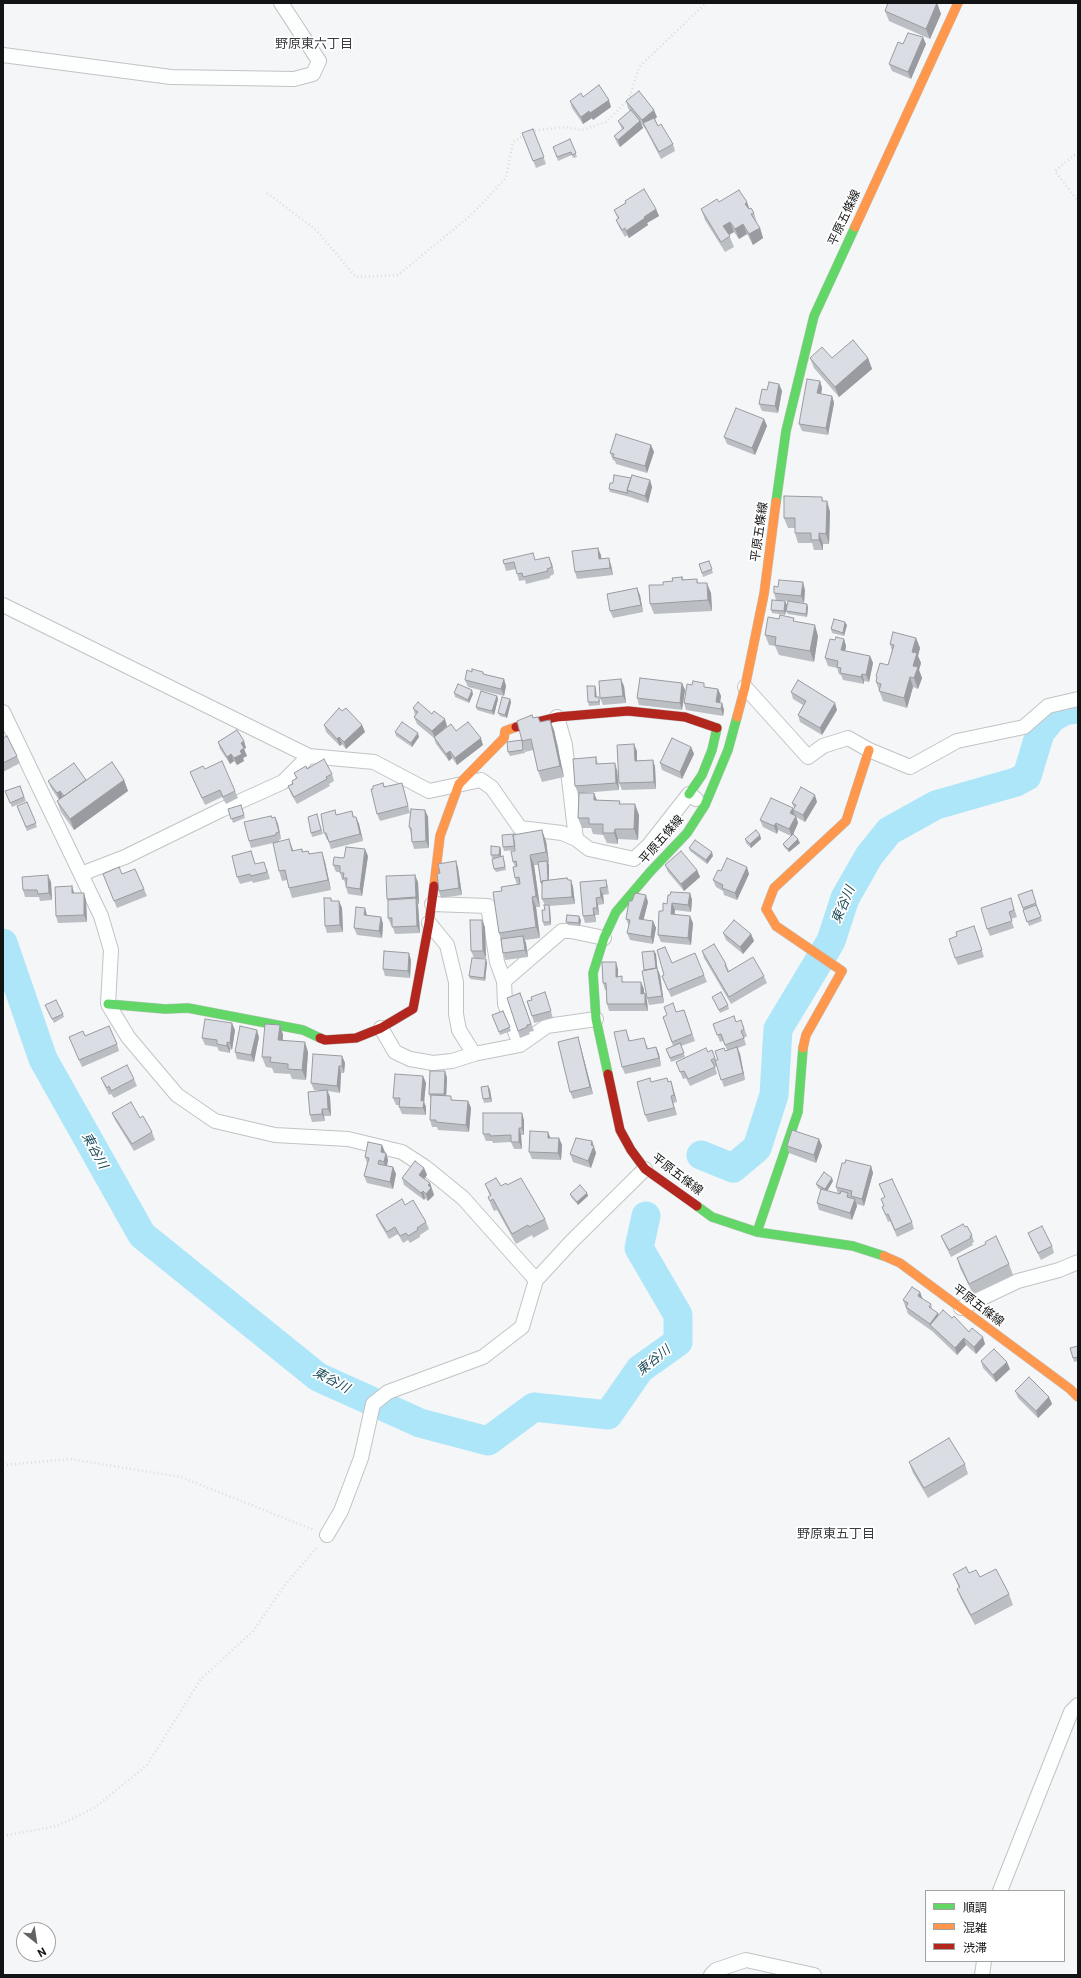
<!DOCTYPE html>
<html>
<head>
<meta charset="utf-8">
<style>
	body { margin:0 }
	#map { position:relative; width:1081px; height:1978px; overflow:hidden; background:#f4f6f8; font-family:Roboto,"Noto Sans JP",sans-serif }
	canvas { display:block }
	.frame { position:absolute; inset:0; border:4px solid #121314; pointer-events:none }
	.legend { position:absolute; left:925px; top:1890px; width:140px; height:72px; box-sizing:border-box; background:#fff; border:1px solid #a0a1a1; margin:0; padding:5px 7px; list-style:none; font-size:12px; color:#121314 }
	.legend li { display:flex; align-items:center; gap:8px; height:20px }
	.legend b { width:20px; border:1px solid #a0a1a1 }
	.north { position:absolute; left:16px; top:1922px; width:40px; height:40px; box-sizing:border-box; background:#fff; border:1px solid #a0a1a1; border-radius:50%; rotate:150deg; font-size:11px; font-weight:700; line-height:16px; text-align:center; color:#121314 }
	.north::after { content:''; display:block; margin:auto; width:14px; height:18px; background:#616264; clip-path:polygon(50% 0,100% 100%,50% 72%,0 100%) }
</style>
</head>
<body>
<div id="map">
<canvas width="1081" height="1978"></canvas>
<div class="frame"></div>
<ul class="legend">
<li><b style="height:5px;background:#63d668"></b>順調</li>
<li><b style="height:5px;background:#ff974d"></b>混雑</li>
<li><b style="height:5px;background:#b3261e"></b>渋滞</li>
</ul>
<div class="north">N</div>
</div>
<script>
const ctx = document.querySelector('canvas').getContext('2d');
ctx.lineJoin = 'round';
const toPath = rows => new Path2D(rows.map(r => 'M' + r).join(''));
function strokePath(path, color, width, dash) { ctx.strokeStyle = color; ctx.lineWidth = width; ctx.lineCap = dash ? 'butt' : 'round'; ctx.setLineDash(dash || []); ctx.stroke(path); }
function fillPath(path, color) { ctx.fillStyle = color; ctx.fill(path, 'evenodd'); }
function label(font, color, halo, rows, align = 'center') {
  ctx.font = font + ' Roboto,"Noto Sans JP",sans-serif'; ctx.lineWidth = 3.5; ctx.setLineDash([]); ctx.textBaseline = 'middle'; ctx.strokeStyle = halo; ctx.fillStyle = color; for (const [text, x, y, turn = 0] of rows) {
    ctx.save(); ctx.translate(x, y); ctx.rotate((+turn || 0) * Math.PI / 180); ctx.textAlign = isNaN(turn) ? turn : align; if (halo) ctx.strokeText(text, 0, 0); ctx.fillText(text, 0, 0); ctx.restore();
  }
}
strokePath(toPath([
	[3,943,43,1059,142,1235,318,1377,420,1423,488,1441,534,1407,608,1415,640,1369,678,1342,678,1315,639,1248,646,1216],
	[701,1155,733,1168,757,1148,774,1095,778,1029,831,941,845,898,869,856,889,831,936,805,1016,782,1027,776,1040,733,1052,718,1064,711,1078,709]
]), '#ade6f9', 29);
const street = toPath([
	[3,55,171,77,294,79,313,74,319,61,281,3],
	[3,605,309,756,374,762,429,791,481,780,492,788,520,828,562,833,576,839,589,849,634,859,649,845,689,794,696,799],
	[745,687,808,757,823,746,848,738,869,750,910,767,957,741,1024,727,1048,706,1078,699],
	[3,712,101,916,111,950,108,1004,128,1037,177,1095,215,1121,275,1135,348,1139,402,1152,425,1167,463,1198,536,1280],
	[557,717,565,745,576,839],
	[81,874,125,857,221,810,283,782,309,756],
	[432,904,488,906,497,962,504,981],
	[429,923,447,945,456,982,456,1014,459,1030,474,1054],
	[381,1028,395,1052,410,1059,433,1063,452,1061,474,1054,520,1045,547,1026,596,1019],
	[520,1045,505,1004,504,981,562,931,571,931,604,938],
	[961,1308,1018,1281,1059,1270,1078,1262],
	[327,1535,341,1511,361,1458,373,1404,388,1392,483,1357,522,1327,536,1280,572,1241,645,1169],
	[1000,1891,1071,1712,1078,1705],
	[711,1975,716,1970,746,1960,814,1975],
	[982,1975,984,1961]
]);
const fast = toPath([
	[776,502,786,431,814,316,855,227],
	[689,794,702,775,712,750,717,728],
	[108,1004,165,1009,188,1008,303,1030,320,1038],
	[608,1074,596,1019,593,973,604,938,616,912,650,872,687,833,705,805,728,750,737,717],
	[697,1206,712,1217,757,1232,853,1246,884,1256],
	[757,1232,798,1112,803,1048]
]);
const slow = toPath([
	[855,227,958,3],
	[737,717,745,687,764,594,776,502],
	[434,886,440,836,459,784,504,738,505,731,516,727],
	[803,1048,806,1035,842,971,776,926,766,909,774,888,846,821,869,750],
	[884,1256,900,1263,1070,1389,1078,1397]
]);
const jam = toPath([
	[516,727,557,717,628,711,685,717,717,728],
	[320,1038,325,1040,356,1038,381,1028,413,1009,429,923,434,886],
	[608,1074,620,1130,631,1150,645,1169,697,1206]
]);
strokePath(street, '#c2c3c4', 16);
strokePath(fast, '#c2c3c4', 10);
strokePath(slow, '#c2c3c4', 10);
strokePath(jam, '#c2c3c4', 10);
strokePath(toPath([
	[531,131,564,127,582,130,606,122,629,99,639,67,706,3],
	[1078,152,1055,171,1078,201],
	[267,193,316,230,356,277,398,275,470,216,506,178,513,142,525,135],
	[3,1465,70,1459,181,1477,314,1530],
	[3,1836,57,1826,94,1808,147,1765,201,1679,253,1631,285,1585,318,1546]
]), '#dbdcdd', 2.5, [1, 3]);
strokePath(street, '#fdfefe', 14);
strokePath(fast, '#63d668', 9);
strokePath(slow, '#ff974d', 9);
strokePath(jam, '#b3261e', 9);
fillPath(toPath([
	[937,3,941,14,930,39,889,21,885,11],
	[926,44,911,79,892,71,889,64],
	[583,97,611,107,593,120,592,118,583,124,572,108,570,101],
	[626,101,657,117,655,119,658,126,673,144,675,151,661,159,646,130,644,127,641,123,643,128,620,147,617,143,614,136,622,129,618,121,630,111,628,108],
	[533,129,546,164,536,168,522,133],
	[570,139,577,157,573,158,572,155,558,161,553,147],
	[625,201,656,209,659,216,647,223,648,225,629,238,627,235,625,237,619,227,616,220,618,219,614,210,625,203],
	[719,202,750,209,754,213,757,223,760,228,763,238,753,245,747,234,739,239,734,232,729,235,734,247,725,252,705,220,701,209],
	[810,358,868,358,872,369,839,397,814,368],
	[820,381,822,388,821,394,832,396,834,403,828,435,802,431,799,424],
	[779,384,782,391,778,413,762,411,759,404,767,390],
	[764,419,767,426,755,455,727,444,724,437],
	[651,445,654,452,647,473,616,464,615,461,613,460,610,453],
	[631,478,650,480,652,487,648,503,630,497,610,492,609,489,613,483],
	[822,497,823,501,827,501,830,512,829,544,823,544,823,550,814,550,812,543,798,543,795,533,795,528,788,528,784,518],
	[601,555,601,559,611,565,613,575,577,579,575,572],
	[503,560,536,560,552,564,554,574,550,576,550,578,526,584,525,580,519,581,516,569,506,571],
	[709,561,713,573,703,577,699,564],
	[682,577,684,580,697,579,698,583,711,593,712,611,654,614,650,604,663,585],
	[805,590,804,603,792,602,808,607,807,617,788,614,786,611,788,601,776,600,774,593],
	[640,595,643,612,613,618,610,611],
	[787,605,785,615,772,613,771,610],
	[796,622,818,636,814,662,779,655,775,646,769,645,765,635],
	[847,625,844,636,832,633,831,629],
	[916,638,920,648,918,656,921,663,919,670,922,678,918,689,913,687,907,708,883,701,876,682,877,679,876,676,888,665,892,651,890,644],
	[844,639,846,646,845,651,870,656,873,663,869,682,864,681,864,684,843,680,841,675,839,674,837,668,828,666,825,658,835,640],
	[472,672,483,672,484,675,504,679,506,686,504,696,468,687,465,680],
	[682,683,685,690,682,710,639,705,637,698],
	[595,686,596,689,596,697,600,700,600,705,589,706,588,702],
	[624,686,626,703,603,705,600,698],
	[706,687,718,689,721,696,720,703,722,703,724,710,723,716,686,710,684,703],
	[791,692,837,710,822,735,800,722,798,715,803,705,793,699],
	[454,693,473,694,469,703,455,697],
	[497,696,498,699,494,715,477,710,476,707],
	[510,699,511,702,507,718,500,716,498,713],
	[413,708,447,726,443,730,456,731,483,745,457,765,452,758,449,761,436,744,434,738,417,724,414,717,415,715],
	[342,711,362,725,365,732,346,749,342,744,340,746,326,732,324,725],
	[538,717,540,722,554,730,564,777,542,782,538,771,533,750,525,752,523,746,525,753,510,756,508,752,521,740,533,718],
	[395,732,419,737,412,747,396,736],
	[3,738,17,756,20,763,3,772],
	[244,741,246,748,244,749,247,756,243,758,244,761,237,765,234,761,230,764,220,749,218,742],
	[691,747,694,754,682,779,662,770,660,763],
	[637,751,637,761,653,760,655,767,656,789,622,790,619,783],
	[596,757,598,764,617,770,619,790,582,793,594,793,597,800,620,801,620,804,639,815,638,840,618,839,618,844,607,843,603,835,593,834,591,828,582,828,578,818,579,793,578,793,575,786],
	[205,769,235,791,238,798,226,804,222,797,205,805,193,779,190,772],
	[307,769,332,774,334,781,329,784,330,786,297,804,291,794,288,786,293,784,292,781,296,778,294,773],
	[86,780,124,780,128,791,74,830,61,812,57,801,59,800,51,788,48,781],
	[383,783,385,787,404,790,410,813,380,821,377,814,373,789],
	[20,786,26,801,12,807,5,791],
	[27,802,37,827,27,831,17,806],
	[817,802,805,822,796,817,798,823,793,834,800,843,789,852,784,847,783,844,791,836,778,830,777,834,763,827,760,820,793,809,794,808,792,803],
	[241,805,245,818,233,823,228,809],
	[425,810,428,817,429,848,414,849,412,842,411,834,409,827],
	[352,811,354,817,356,817,359,824,363,841,331,849,328,840,327,840,324,833],
	[317,814,323,834,312,837,311,833],
	[275,817,278,824,281,839,279,840,279,841,294,851,302,849,303,852,308,851,310,854,322,852,325,862,331,890,292,898,289,888,287,880,282,881,279,871,273,843,251,848,249,841,272,818],
	[760,835,761,839,751,848,746,843,745,839],
	[546,841,549,863,548,863,549,865,549,880,567,878,568,880,571,880,573,887,575,904,549,906,550,908,551,925,544,926,543,922,545,905,542,899,542,886,541,883,538,865,534,865,540,907,536,907,540,938,525,940,528,957,505,960,503,953,501,939,499,933,502,891,517,885,515,878,515,866,513,862,515,850,504,851,503,847],
	[500,847,501,850,501,857,504,860,506,870,496,872,494,869,494,858,492,858,491,855],
	[689,848,713,856,707,864,690,851],
	[251,851,255,864,267,869,270,879,253,883,252,881,240,884,237,877],
	[368,856,362,896,348,894,344,880,342,880,340,872,336,872,333,865,344,858],
	[456,861,458,868,462,895,441,898,439,891,440,873],
	[665,865,697,870,700,877,684,891,668,872],
	[721,871,749,874,737,900,724,895,723,891,716,887,713,880],
	[103,874,122,874,144,889,147,896,117,908],
	[606,880,608,887,609,894,603,895,604,904,598,905,599,915,595,915,596,922,585,923,583,916],
	[51,882,52,900,40,901,39,897,25,897,23,890],
	[418,882,419,904,418,904,420,933,395,934,392,925,391,925,388,918,388,902,387,899],
	[1032,890,1042,921,1029,926,1018,895],
	[74,893,86,900,87,922,58,923,56,916],
	[690,893,692,900,691,912,675,910,674,915,693,923,691,945,661,942,658,935,663,911,667,904,670,895],
	[331,898,332,901,339,901,342,908,343,932,327,933,325,926],
	[648,902,643,920,653,921,656,928,653,944,630,940,627,933,629,926,626,919],
	[1013,905,1017,917,1011,919,1014,928,990,936,987,929],
	[367,915,381,917,383,924,382,938,357,935,354,928],
	[581,920,580,926,568,925,566,922],
	[974,926,984,957,958,965,955,958,957,936],
	[485,927,486,958,476,958,487,963,485,981,470,979,469,976,474,958,471,951],
	[723,933,751,934,754,941,743,954,726,940],
	[654,951,656,954,657,968,660,975,664,1003,649,1005,647,998,644,970],
	[702,951,726,964,729,971,764,976,767,983,731,1004,704,958],
	[411,960,410,978,385,976,383,969],
	[672,963,704,975,707,982,671,997,662,976,664,975],
	[618,969,618,977,624,982,644,989,644,994,645,993,647,1001,648,1011,609,1011,607,1004,606,990,605,990,603,983],
	[545,992,553,1018,534,1023,532,1016,532,1000],
	[520,993,534,1031,529,1032,530,1034,520,1038,507,998],
	[712,997,728,1005,729,1009,720,1013],
	[45,1005,63,1014,64,1017,54,1023],
	[684,1010,695,1041,681,1046,685,1057,671,1062,666,1049,673,1046,663,1017],
	[503,1011,511,1031,500,1035,492,1015],
	[741,1020,747,1036,744,1038,746,1045,738,1048,740,1054,745,1080,724,1087,717,1066,715,1067,717,1074,690,1086,686,1078,683,1079,676,1062,712,1050,716,1060,718,1060,725,1051,727,1050,723,1041,720,1042,713,1024,736,1022],
	[280,1025,283,1035,283,1040,308,1052,306,1080,292,1079,290,1074,274,1073,272,1068,266,1067,262,1057],
	[235,1030,232,1050,230,1049,230,1053,219,1051,217,1047,205,1045,202,1038],
	[626,1030,630,1041,647,1045,648,1049,656,1047,659,1054,661,1066,625,1074,622,1067],
	[85,1036,117,1044,119,1051,82,1067,69,1037],
	[259,1037,254,1062,237,1059,235,1052],
	[578,1037,580,1044,593,1094,573,1099,570,1092],
	[342,1056,345,1063,344,1073,341,1073,340,1093,328,1091,330,1097,331,1116,324,1116,325,1121,312,1122,310,1115,322,1091,314,1090,311,1083],
	[445,1071,447,1078,446,1096,453,1100,468,1101,471,1108,469,1132,438,1130,437,1127,432,1127,430,1120,431,1100,429,1094],
	[423,1076,426,1083,424,1102,426,1107,426,1115,402,1114,399,1107,399,1105,396,1105,393,1098],
	[101,1078,134,1079,137,1086,114,1098,111,1094,109,1095,104,1085],
	[671,1081,677,1102,673,1103,677,1115,648,1122,645,1115,651,1082],
	[488,1086,490,1090,492,1102,484,1103,483,1099],
	[112,1113,140,1118,152,1132,155,1140,134,1151,115,1120],
	[524,1120,524,1135,521,1135,522,1149,514,1149,511,1142,493,1143,492,1141,486,1141,483,1134],
	[550,1138,559,1138,562,1145,561,1160,532,1159,529,1152],
	[819,1139,822,1146,816,1163,789,1153,787,1146],
	[592,1141,596,1153,591,1168,573,1162,570,1154],
	[382,1145,385,1153,386,1153,388,1160,387,1166,393,1167,396,1174,393,1189,367,1183,364,1176,367,1163,365,1157],
	[845,1163,871,1166,873,1173,864,1206,856,1204,857,1206,852,1220,819,1210,817,1203,821,1190,818,1188,816,1184,833,1181,827,1191,840,1194,838,1194,836,1187],
	[424,1168,427,1175,424,1179,430,1183,434,1195,428,1201,425,1198,424,1200,404,1185,402,1178],
	[485,1184,501,1186,507,1185,545,1219,549,1229,533,1238,532,1235,516,1244,497,1210,494,1211,492,1207,488,1197,490,1196],
	[879,1184,912,1222,914,1229,897,1237,890,1221,888,1222,882,1207,884,1206,881,1199,885,1197],
	[587,1193,588,1196,578,1205,571,1197,570,1194],
	[405,1205,426,1222,429,1229,420,1235,420,1237,410,1243,408,1240,403,1243,398,1234,389,1239,379,1222,376,1215],
	[965,1227,972,1235,974,1242,972,1243,973,1245,951,1257,944,1243,941,1236],
	[1028,1233,1052,1246,1054,1253,1041,1260,1031,1240],
	[986,1244,1009,1264,1013,1275,973,1294,960,1268,957,1258],
	[920,1292,922,1299,931,1304,932,1309,938,1315,952,1318,969,1332,985,1344,976,1354,966,1345,957,1355,932,1331,908,1314,903,1300],
	[1078,1346,1078,1361,1074,1362,1070,1348],
	[981,1361,1010,1369,996,1382,983,1368],
	[1015,1391,1049,1397,1052,1404,1038,1418,1018,1398],
	[909,1462,965,1464,968,1474,928,1498,913,1473],
	[969,1573,1009,1594,1013,1605,975,1625,961,1599,957,1589,959,1588,953,1574]
]), '#bbbfc4');
fillPath(toPath([
	[937,3,941,14,930,39,926,29],
	[923,37,926,44,911,79,908,72],
	[609,100,611,107,593,120,590,113],
	[654,110,657,117,645,127,642,120],
	[589,111,592,118,583,124,581,117],
	[640,121,643,128,620,147,618,140],
	[747,202,751,213,745,204],
	[656,209,659,216,647,223,648,225,629,238,626,231,644,217],
	[730,222,734,232,727,236,723,226],
	[743,224,747,234,739,239,735,229],
	[760,228,763,238,753,245,749,234],
	[868,358,872,369,839,397,835,387],
	[820,381,822,388,820,400,817,393],
	[779,384,782,391,778,413,775,406],
	[832,396,834,403,828,435,826,428],
	[764,419,767,426,755,455,752,448],
	[651,445,654,452,647,473,645,466],
	[650,480,652,487,648,503,645,496],
	[827,501,830,512,829,544,826,534],
	[819,533,823,544,823,550,819,540],
	[598,548,601,555,602,566,599,559],
	[549,557,552,564,554,574,552,567],
	[609,558,611,565,613,575,610,568],
	[803,582,805,590,804,603,801,596],
	[707,583,711,593,712,611,708,600],
	[637,588,640,595,643,612,641,605],
	[785,601,787,605,785,615,784,611],
	[807,604,808,607,807,617,806,614],
	[845,622,847,625,844,636,843,633],
	[815,625,818,636,814,662,810,651],
	[916,638,920,648,918,656,921,663,919,670,922,678,918,689,914,678,913,666,912,652],
	[844,639,846,646,844,657,841,650],
	[870,656,873,663,869,682,866,675],
	[862,674,864,681,864,684,861,677],
	[910,677,913,687,907,708,904,698],
	[504,679,506,686,504,696,501,689],
	[621,679,624,686,626,703,623,696],
	[682,683,685,690,682,710,680,703],
	[595,686,596,689,597,700,595,697],
	[718,689,721,696,719,709,716,702],
	[472,690,473,694,469,703,468,700],
	[497,696,498,699,494,715,492,711],
	[510,699,511,702,507,718,505,715],
	[722,703,724,710,723,716,721,709],
	[835,703,837,710,822,735,820,728],
	[445,719,447,726,435,738,432,731],
	[550,720,554,730,564,777,560,766],
	[362,725,365,732,346,749,344,742],
	[418,733,419,737,412,747,411,743],
	[339,737,342,744,340,746,337,739],
	[481,738,483,745,457,765,455,758],
	[244,741,246,748,244,749,247,756,243,758,244,761,237,765,234,758,240,751,241,743],
	[634,744,637,751,637,768,635,761],
	[691,747,694,754,682,779,680,772],
	[450,751,452,758,449,761,446,754],
	[231,754,234,761,230,764,227,757],
	[653,760,655,767,656,789,654,782],
	[615,763,617,770,619,790,616,783],
	[124,780,128,791,74,830,70,819],
	[60,791,63,798,60,800,57,793],
	[594,793,598,804,594,800],
	[815,795,817,802,805,822,803,815],
	[635,804,639,815,638,840,634,829],
	[793,808,793,810,795,816,790,813],
	[425,810,428,817,429,848,426,841],
	[796,816,798,823,792,837,789,829],
	[275,817,278,824,281,839,279,832],
	[356,817,359,824,363,841,360,834],
	[776,823,778,830,777,834,774,826],
	[615,829,618,839,618,844,614,833],
	[542,830,546,841,549,863,546,852],
	[760,835,761,839,751,848,750,844],
	[289,839,293,850,296,862,292,851],
	[798,839,800,843,789,852,788,849],
	[500,847,501,850,501,859,499,855],
	[365,849,368,856,362,896,360,889],
	[322,852,325,862,331,890,328,880],
	[712,852,713,856,707,864,706,860],
	[530,855,534,865,540,907,536,896],
	[456,861,458,868,462,895,459,888],
	[547,861,549,865,549,885,548,882],
	[747,867,749,874,737,900,735,893],
	[697,870,700,877,684,891,681,884],
	[48,875,51,882,52,900,49,893],
	[415,875,418,882,419,904,416,897],
	[571,880,573,887,575,904,572,897],
	[72,886,74,893,74,900,72,893],
	[600,888,603,895,604,904,601,897],
	[84,893,86,900,87,922,84,915],
	[690,893,692,900,691,912,688,905],
	[646,895,648,902,642,926,639,919],
	[532,897,536,907,540,938,536,927],
	[416,898,418,905,420,933,417,926],
	[596,898,598,905,599,915,597,908],
	[339,901,342,908,343,932,340,925],
	[672,903,675,910,674,921,671,914],
	[549,905,550,908,551,925,550,922],
	[365,908,367,915,364,915],
	[593,908,595,915,596,922,594,915],
	[579,916,581,920,580,926,579,923],
	[690,916,693,923,691,945,688,938],
	[381,917,383,924,382,938,379,931],
	[482,920,485,927,486,958,483,951],
	[653,921,656,928,653,944,651,937],
	[751,934,754,941,743,954,740,947],
	[523,936,526,943,528,957,525,950],
	[654,951,656,954,658,974,656,971],
	[409,953,411,960,410,978,408,971],
	[486,959,487,963,485,981,484,978],
	[616,962,618,969,618,984,616,977],
	[657,968,660,975,664,1003,662,996],
	[641,982,644,989,644,1001,641,994],
	[645,993,647,1001,648,1011,645,1004],
	[232,1023,235,1030,232,1050,230,1043],
	[280,1025,283,1035,282,1050,278,1040],
	[257,1030,259,1037,254,1062,251,1055],
	[578,1037,580,1044,593,1094,590,1087],
	[227,1042,230,1049,230,1053,227,1046],
	[305,1042,308,1052,306,1080,302,1070],
	[656,1047,659,1054,661,1066,659,1058],
	[737,1047,740,1054,745,1080,743,1073],
	[342,1056,345,1063,344,1073,342,1066],
	[339,1066,341,1073,340,1093,337,1086],
	[445,1071,447,1078,446,1101,444,1094],
	[423,1076,426,1083,424,1102,426,1107,426,1115,423,1108,421,1101],
	[671,1081,677,1102,674,1095],
	[488,1086,490,1090,492,1102,490,1098],
	[327,1090,330,1097,331,1116,328,1109],
	[671,1096,673,1103,677,1115,674,1108],
	[468,1101,471,1108,469,1132,466,1125],
	[322,1109,324,1116,325,1121,322,1114],
	[522,1113,524,1120,524,1135,522,1128],
	[519,1128,521,1135,522,1149,519,1142],
	[548,1132,551,1139,548,1138],
	[559,1138,562,1145,561,1160,558,1153],
	[819,1139,822,1146,816,1163,814,1155],
	[592,1141,596,1153,591,1168,588,1161,591,1145],
	[382,1145,385,1152,383,1159,381,1152],
	[386,1153,388,1160,386,1169,384,1162],
	[871,1166,873,1173,864,1206,862,1199],
	[393,1167,396,1174,393,1189,390,1182],
	[424,1168,427,1175,422,1182,419,1175],
	[832,1178,833,1181,826,1193,825,1189],
	[430,1183,434,1195,428,1201,426,1194,428,1185],
	[423,1191,425,1198,424,1200,421,1193],
	[587,1193,588,1196,578,1205,577,1202],
	[855,1199,857,1206,852,1220,850,1213],
	[920,1292,923,1300,918,1296],
	[938,1313,940,1320,930,1325,930,1324],
	[983,1337,985,1344,976,1354,974,1347],
	[964,1338,966,1345,957,1355,955,1348],
	[1007,1362,1010,1369,996,1382,993,1375],
	[1049,1397,1052,1404,1038,1418,1036,1411]
]), '#999ba0');
const building = toPath([
	[888,3,937,3,926,29,885,11,888,3],
	[908,33,923,37,908,72,889,64,898,42,903,44,908,33],
	[599,85,609,100,590,113,589,111,581,117,570,101,581,93,583,97,599,85],
	[639,91,654,110,642,120,626,101,639,91],
	[631,110,640,121,618,140,614,136,624,128,618,121,631,110],
	[654,118,658,126,661,124,673,144,659,152,643,123,654,118],
	[533,129,544,157,533,161,522,133,533,129],
	[570,139,576,153,572,155,571,152,557,157,553,147,570,139],
	[644,189,656,209,644,217,645,218,626,231,625,228,622,230,616,220,619,218,614,210,626,203,625,201,644,189],
	[739,190,747,202,745,204,749,209,751,208,754,213,751,214,760,228,749,234,743,224,735,229,730,222,723,226,730,236,721,242,701,209,717,199,719,202,739,190],
	[853,340,868,358,835,387,810,358,822,347,832,358,853,340],
	[807,379,820,381,817,393,832,396,826,428,799,424,807,379],
	[769,382,779,384,775,406,759,404,762,389,767,390,769,382],
	[736,408,764,419,752,448,724,437,736,408],
	[616,434,651,445,645,466,613,457,614,454,610,453,616,434],
	[614,475,631,478,627,490,628,493,609,489,610,483,613,483,614,475],
	[632,475,650,480,645,496,627,490,632,475],
	[784,496,822,497,822,501,827,501,826,534,819,533,819,540,811,540,811,533,795,533,795,518,784,518,784,496],
	[598,548,599,559,609,558,610,568,575,572,572,551,598,548],
	[533,553,535,560,549,557,552,567,547,569,548,571,523,577,522,573,517,574,514,562,504,564,503,560,533,553],
	[709,561,712,569,702,573,699,564,709,561],
	[682,577,682,580,697,579,697,583,707,583,708,600,650,604,649,585,663,585,663,582,673,581,672,578,682,577],
	[779,580,803,582,801,596,774,593,774,586,778,587,779,580],
	[637,588,641,605,610,611,607,594,637,588],
	[772,600,785,601,784,611,771,610,772,600],
	[788,601,807,604,806,614,786,611,788,601],
	[780,615,794,618,793,621,815,625,810,651,775,645,776,637,765,635,768,617,779,619,780,615],
	[834,619,845,622,843,633,831,629,834,619],
	[893,632,916,638,912,652,917,653,913,666,918,667,914,678,910,677,904,698,879,691,881,684,876,682,877,677,876,676,880,663,888,665,894,645,890,644,893,632],
	[836,637,844,639,841,650,870,656,866,675,862,674,861,677,840,673,841,668,837,667,838,661,825,658,830,639,835,640,836,637],
	[472,669,483,672,483,674,504,679,501,689,465,680,467,670,472,672,472,669],
	[640,678,682,683,680,703,637,698,640,678],
	[621,679,623,696,600,698,599,681,621,679],
	[798,680,835,703,820,728,798,715,806,701,791,692,798,680],
	[693,681,704,683,704,687,718,689,716,702,722,703,721,709,684,703,687,684,692,685,693,681],
	[458,684,472,690,468,700,454,693,458,684],
	[587,686,595,686,595,697,599,697,599,702,588,702,587,686],
	[481,691,497,696,492,711,476,707,481,691],
	[502,697,510,699,505,715,498,713,502,697],
	[418,702,432,714,434,711,445,719,432,731,414,717,418,712,413,708,418,702],
	[339,708,342,711,346,708,362,725,344,742,339,737,337,739,324,725,339,708],
	[532,715,533,718,538,717,540,722,550,720,560,766,538,771,531,739,522,741,517,721,532,715],
	[402,722,418,733,411,743,395,732,402,722],
	[468,722,481,738,455,758,450,751,446,754,434,737,451,724,456,731,468,722],
	[237,730,244,741,241,743,244,748,240,751,242,754,234,758,231,754,227,757,218,742,237,730],
	[7,736,17,756,3,763,3,738,7,736],
	[672,738,691,747,680,772,660,763,672,738],
	[522,740,523,750,508,752,507,742,522,740],
	[634,744,635,761,653,760,654,782,619,783,617,745,634,744],
	[596,757,596,764,615,763,616,783,575,786,573,759,596,757],
	[324,759,332,774,326,777,327,779,294,797,288,786,293,784,292,781,297,778,294,773,306,766,307,769,324,759],
	[222,761,235,791,223,797,220,790,202,798,190,772,203,766,205,769,222,761],
	[112,762,124,780,70,819,57,801,112,762],
	[74,763,86,780,64,796,60,791,57,793,48,781,74,763],
	[383,783,384,787,402,783,408,806,377,814,371,789,373,789,373,786,383,783],
	[20,786,24,797,10,803,5,791,20,786],
	[801,787,815,795,803,815,793,810,796,805,792,803,801,787],
	[579,793,594,793,594,800,620,801,619,804,635,804,634,829,615,829,614,833,603,833,603,824,589,824,589,818,578,818,579,793],
	[771,798,793,808,790,813,796,816,789,829,776,823,774,826,760,820,771,798],
	[27,802,36,823,26,827,17,806,27,802],
	[241,805,244,815,231,819,228,809,241,805],
	[411,809,425,810,426,841,412,842,411,828,409,827,411,809],
	[335,810,336,815,352,811,353,817,356,817,360,834,329,842,326,833,324,833,321,814,335,810],
	[317,814,321,830,311,833,308,817,317,814],
	[271,816,272,818,275,817,279,832,276,833,276,835,249,841,244,822,271,816],
	[542,830,546,852,530,855,536,896,532,897,536,927,499,933,493,892,502,891,501,887,520,884,519,877,515,878,513,867,517,866,516,861,513,862,511,851,515,851,513,835,542,830],
	[756,830,760,835,750,844,745,839,756,830],
	[514,834,513,835,515,846,503,847,502,835,514,834],
	[793,834,798,839,788,849,783,844,793,834],
	[289,839,292,851,302,849,302,852,308,851,309,854,322,852,328,880,289,888,285,870,279,871,273,843,289,839],
	[695,840,712,852,706,860,689,848,695,840],
	[491,846,500,847,499,855,491,855,491,846],
	[346,847,365,849,360,889,346,887,347,878,343,878,344,873,340,873,340,866,333,865,334,857,344,858,346,847],
	[251,851,255,864,264,862,267,872,251,876,250,874,237,877,232,856,251,851],
	[681,851,697,870,681,884,665,865,681,851],
	[503,856,505,867,494,869,492,859,503,856],
	[727,858,747,867,735,893,722,888,723,885,713,880,718,870,721,871,727,858],
	[456,861,459,888,439,891,437,874,440,873,438,864,456,861],
	[547,861,548,880,542,881,542,883,541,883,538,862,547,861],
	[119,867,122,874,135,869,144,889,114,901,103,874,119,867],
	[48,875,49,893,38,894,37,890,23,890,22,877,48,875],
	[415,875,416,897,387,899,386,876,415,875],
	[567,878,568,880,571,880,572,897,542,899,542,881,567,878],
	[606,880,607,887,600,888,601,897,596,898,597,908,593,908,594,915,583,916,580,882,606,880],
	[72,886,72,893,84,893,84,915,56,916,55,887,72,886],
	[1032,890,1036,903,1023,908,1018,895,1032,890],
	[671,892,690,893,688,905,672,903,671,914,690,916,688,938,658,935,659,911,663,911,663,903,667,904,668,895,670,895,671,892],
	[635,893,646,895,639,919,653,921,651,937,627,933,630,920,626,919,629,901,632,901,635,893],
	[324,898,331,898,331,901,339,901,340,925,325,926,324,898],
	[416,898,417,926,392,927,392,918,388,918,388,900,416,898],
	[1011,898,1014,910,1009,912,1012,921,987,929,981,908,1011,898],
	[544,905,549,905,550,922,543,922,542,910,545,910,544,905],
	[1036,905,1041,917,1027,922,1023,910,1036,905],
	[356,907,365,908,364,915,381,917,379,931,354,928,356,907],
	[567,915,579,916,579,923,566,922,567,915],
	[470,920,482,920,483,951,471,951,470,920],
	[734,920,751,934,740,947,723,933,734,920],
	[974,926,982,950,955,958,949,939,957,936,956,932,974,926],
	[523,936,525,950,503,953,501,939,523,936],
	[714,944,726,964,725,965,728,972,753,957,764,976,729,997,702,951,714,944],
	[665,947,672,963,695,953,704,975,668,990,662,976,664,975,657,950,665,947],
	[384,951,409,953,408,971,383,969,384,951],
	[654,951,656,968,644,970,642,952,654,951],
	[472,958,486,959,484,978,469,976,472,958],
	[602,962,616,962,616,977,622,976,622,982,641,982,641,994,645,993,645,1004,607,1004,606,983,603,983,602,962],
	[657,968,662,996,647,998,642,971,657,968],
	[545,992,551,1011,532,1016,527,1001,532,1000,531,997,545,992],
	[721,992,728,1005,719,1010,712,997,721,992],
	[520,993,531,1024,527,1025,527,1027,518,1031,507,998,520,993],
	[56,1000,63,1014,52,1019,45,1005,56,1000],
	[673,1003,676,1012,684,1010,692,1034,672,1042,663,1017,667,1015,664,1007,673,1003],
	[503,1011,510,1027,499,1032,492,1015,503,1011],
	[734,1016,736,1022,741,1020,744,1029,741,1031,744,1038,725,1045,721,1034,717,1035,713,1024,734,1016],
	[205,1019,232,1023,230,1043,227,1042,227,1046,217,1044,217,1040,202,1038,205,1019],
	[265,1024,280,1025,278,1040,305,1042,302,1070,288,1069,288,1064,270,1062,271,1057,262,1057,265,1024],
	[109,1026,117,1044,79,1060,69,1037,83,1031,85,1036,109,1026],
	[240,1026,257,1030,251,1055,235,1052,240,1026],
	[626,1030,629,1041,644,1038,647,1049,656,1047,659,1058,622,1067,614,1032,626,1030],
	[578,1037,590,1087,570,1092,558,1042,578,1037],
	[680,1043,684,1053,670,1058,666,1049,680,1043],
	[737,1047,743,1073,721,1080,715,1060,718,1060,715,1051,724,1048,725,1051,737,1047],
	[706,1048,708,1052,712,1050,715,1058,711,1060,715,1067,688,1079,684,1071,680,1072,676,1062,706,1048],
	[313,1054,342,1056,342,1066,339,1066,337,1086,311,1083,313,1054],
	[127,1065,134,1079,111,1091,109,1086,107,1088,101,1078,127,1065],
	[430,1071,445,1071,444,1094,429,1094,430,1071],
	[395,1074,423,1076,421,1101,424,1100,423,1108,399,1107,400,1098,393,1098,395,1074],
	[650,1078,651,1082,667,1078,668,1082,671,1081,674,1095,671,1096,674,1108,645,1115,637,1082,650,1078],
	[488,1086,490,1098,483,1099,481,1087,488,1086],
	[327,1090,328,1109,322,1109,322,1114,310,1115,308,1092,327,1090],
	[431,1095,451,1096,451,1100,468,1101,466,1125,436,1122,436,1120,430,1120,431,1095],
	[131,1102,140,1118,143,1116,152,1132,132,1144,112,1113,131,1102],
	[483,1113,522,1113,522,1128,519,1128,519,1142,511,1142,511,1135,490,1136,490,1134,483,1134,483,1113],
	[792,1130,819,1139,814,1155,787,1146,792,1130],
	[530,1131,548,1132,548,1138,559,1138,558,1153,529,1152,530,1131],
	[576,1138,592,1141,591,1145,594,1146,588,1161,570,1154,576,1138],
	[368,1142,382,1145,381,1152,386,1153,384,1162,379,1160,378,1164,393,1167,390,1182,364,1176,369,1158,365,1157,368,1142],
	[846,1160,871,1166,862,1199,851,1196,852,1191,836,1187,842,1163,845,1163,846,1160],
	[415,1161,424,1168,419,1175,430,1183,428,1185,431,1188,426,1194,423,1191,421,1193,402,1178,415,1161],
	[824,1172,832,1178,825,1189,816,1184,824,1172],
	[496,1178,501,1186,506,1183,507,1185,521,1178,545,1219,529,1227,528,1225,512,1234,493,1199,490,1201,488,1197,491,1195,485,1184,496,1178],
	[892,1179,912,1222,895,1230,888,1214,886,1215,882,1207,884,1206,881,1199,885,1197,879,1184,892,1179],
	[580,1185,587,1193,577,1202,570,1194,580,1185],
	[821,1189,840,1194,841,1191,848,1193,847,1197,855,1199,850,1213,817,1203,821,1189],
	[402,1199,405,1205,413,1200,426,1222,417,1228,418,1230,408,1236,406,1233,400,1236,395,1227,387,1232,376,1215,402,1199],
	[963,1224,965,1227,967,1226,972,1235,970,1236,971,1238,949,1250,941,1236,963,1224],
	[1042,1226,1052,1246,1038,1253,1028,1233,1042,1226],
	[996,1236,1009,1264,969,1284,957,1258,986,1244,985,1242,996,1236],
	[912,1287,920,1292,918,1296,931,1304,929,1307,938,1313,930,1324,906,1307,908,1303,903,1300,912,1287],
	[943,1310,952,1318,954,1316,969,1332,972,1328,983,1337,974,1347,964,1338,955,1348,930,1325,943,1310],
	[1078,1346,1078,1357,1073,1358,1070,1348,1078,1346],
	[994,1349,1007,1362,993,1375,981,1361,994,1349],
	[1029,1377,1049,1397,1036,1411,1015,1391,1029,1377],
	[949,1438,965,1464,924,1488,909,1462,949,1438],
	[966,1567,969,1573,976,1570,980,1577,996,1569,1009,1594,971,1615,957,1589,960,1587,953,1574,966,1567]
]);
fillPath(building, '#dadee4');
strokePath(building, '#999ba0', 1);
label('12px', '#121314', '#fff', [
	["平原五條線",845,218,-65],
	["平原五條線",760,532,-82],
	["平原五條線",662,840,-49],
	["平原五條線",677,1175,37],
	["平原五條線",978,1306,37]
]);
label('13px', '#3a3c3f', '#fff', [
	["野原東六丁目",314,45],
	["野原東五丁目",836,1535]
]);
label('italic 13px', '#1c4b59', '#fff', [
	["東谷川",844,905,-67],
	["東谷川",94,1151,61],
	["東谷川",654,1361,-39],
	["東谷川",331,1381,28]
]);
</script>
</body>
</html>
